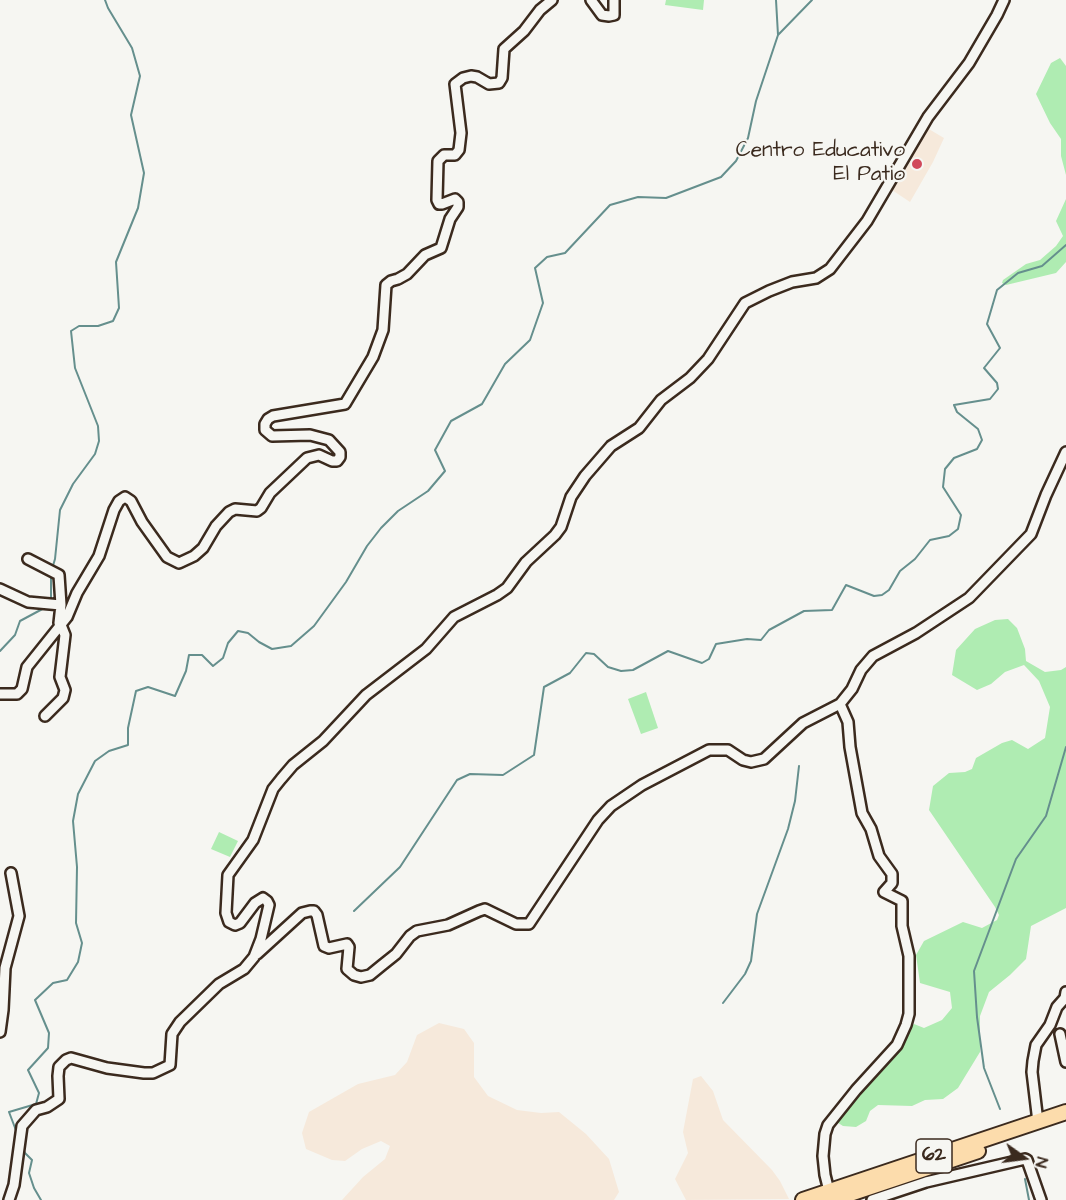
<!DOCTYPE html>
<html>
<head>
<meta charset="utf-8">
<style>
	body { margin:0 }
	#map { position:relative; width:1066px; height:1200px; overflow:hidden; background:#f6f6f2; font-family:"Architects Daughter",sans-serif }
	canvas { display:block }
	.north { position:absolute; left:994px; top:1128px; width:60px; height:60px; -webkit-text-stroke:4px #f6f6f2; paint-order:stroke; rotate:104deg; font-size:16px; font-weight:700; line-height:24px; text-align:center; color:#3b2a1e }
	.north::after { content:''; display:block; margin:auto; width:21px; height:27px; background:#3b2a1e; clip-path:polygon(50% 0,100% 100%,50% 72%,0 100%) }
</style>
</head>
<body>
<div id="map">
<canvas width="1066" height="1200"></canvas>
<div class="north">N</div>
</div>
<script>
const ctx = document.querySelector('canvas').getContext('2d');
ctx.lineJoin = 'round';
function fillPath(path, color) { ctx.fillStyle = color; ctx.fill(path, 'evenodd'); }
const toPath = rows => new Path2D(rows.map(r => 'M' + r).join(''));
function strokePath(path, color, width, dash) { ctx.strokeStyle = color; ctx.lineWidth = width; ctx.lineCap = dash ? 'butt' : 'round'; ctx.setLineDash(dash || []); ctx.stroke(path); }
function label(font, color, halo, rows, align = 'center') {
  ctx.font = font + ' "Architects Daughter",sans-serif'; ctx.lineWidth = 4.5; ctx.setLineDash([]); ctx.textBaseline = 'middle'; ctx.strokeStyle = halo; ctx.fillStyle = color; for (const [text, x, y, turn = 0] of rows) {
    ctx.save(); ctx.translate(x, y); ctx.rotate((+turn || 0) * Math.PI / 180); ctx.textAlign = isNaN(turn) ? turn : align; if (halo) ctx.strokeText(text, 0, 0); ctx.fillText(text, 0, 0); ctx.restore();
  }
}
fillPath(toPath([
	[927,128,944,138,933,162,910,202,889,188],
	[439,1023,464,1029,474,1043,474,1077,488,1096,517,1110,541,1113,559,1112,586,1134,609,1159,619,1192,614,1200,342,1200,363,1177,385,1159,390,1146,381,1141,362,1149,345,1161,332,1160,306,1149,302,1133,309,1112,358,1084,395,1075,407,1062,417,1035],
	[701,1076,713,1091,723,1120,772,1170,780,1181,789,1199,686,1200,675,1179,688,1153,683,1132,693,1079]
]), '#f6e9db');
fillPath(toPath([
	[666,0,704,0,703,10,665,5],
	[1060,58,1066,66,1066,175,1061,156,1061,139,1050,123,1036,94,1051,63],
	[1066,199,1066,262,1056,273,1006,285,1002,283,1003,280,1026,264,1040,260,1056,246,1063,236,1056,221],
	[1008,619,1017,628,1025,649,1026,661,1045,672,1061,670,1066,667,1066,908,1031,926,1026,959,1010,975,989,992,980,1016,980,1052,958,1088,943,1099,925,1100,912,1106,878,1105,870,1111,866,1121,856,1127,843,1126,835,1121,838,1115,875,1079,902,1042,909,1029,914,1024,924,1028,942,1020,952,1008,950,992,920,983,916,955,924,941,963,922,982,928,997,920,999,915,995,907,929,810,933,786,949,773,965,772,972,769,976,758,1002,743,1012,740,1028,749,1045,738,1050,707,1039,681,1024,665,1005,672,991,684,977,690,952,675,956,650,975,629,995,620],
	[646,692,658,728,641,734,628,699],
	[219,832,238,841,230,857,211,849]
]), '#afecb2');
strokePath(toPath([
	[776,0,778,35],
	[52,569,55,559,60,510,73,484,95,454,99,441,98,426,75,368,71,331,79,326,98,326,113,321,119,308,116,262,138,208,144,173,131,115,140,76,132,48,108,8,105,0],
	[51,601,51,574],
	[0,651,15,635,20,621,48,606],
	[354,911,400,867,457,780,470,774,503,775,534,755,544,687,570,673,586,653,594,654,608,667,621,671,633,670,668,651,702,663,709,659,716,644,747,639,761,640,769,630,804,611,832,610,846,585,874,596,882,595,889,590,900,571,915,559,930,540,949,536,958,529,961,515,943,487,945,469,954,458,977,449,982,440,978,429,957,412,954,405,990,399,998,389,997,383,984,368,1000,348,987,324,997,290,1018,273,1042,266,1066,245],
	[723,1003,745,974,751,961,757,914,788,829,795,801,799,766],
	[1000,1109,984,1068,977,1017,974,971,1016,859,1046,816,1066,747],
	[17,1133,9,1112,36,1104,39,1093,28,1070,48,1048,49,1033,35,1000,53,983,67,980,78,962,82,943,76,923,77,867,73,821,78,794,95,761,109,751,128,745,128,728,136,691,148,687,175,696,186,671,189,655,202,655,213,666,223,658,228,643,238,631,248,633,259,642,272,649,291,646,314,626,346,582,367,546,381,528,398,511,428,491,445,471,435,450,451,421,482,404,505,364,530,340,543,303,535,268,547,257,565,253,610,205,638,197,666,198,721,177,736,161,748,138,756,101,778,35,812,0],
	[22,1147,25,1153,32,1160,29,1173,34,1188,41,1200],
	[1025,1179,1029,1200]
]), '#658f8d', 2);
const minor = toPath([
	[591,0,602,15,609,16,614,15,614,0],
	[28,559,59,575,61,605,59,623,61,625,65,635,60,677,65,690,63,698,45,716],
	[0,589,28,602,61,605],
	[0,694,17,694,22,689,27,667,67,617,77,593,99,556,114,510,119,501,125,497,131,501,142,522,167,557,179,563,194,556,203,548,216,526,229,512,235,509,257,511,261,508,270,493,307,458,319,455,332,461,337,461,340,457,340,452,329,440,310,435,272,436,265,430,265,424,268,419,273,416,345,404,373,357,383,330,386,285,391,281,398,279,407,274,425,255,441,248,450,219,458,207,458,202,455,199,442,204,439,204,437,200,438,161,444,155,455,155,459,150,461,133,455,84,463,78,471,76,477,77,489,84,499,83,502,78,504,49,524,31,540,10,552,0],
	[257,954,302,913,310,911,314,911,317,915,324,946,329,948,347,944,349,947,347,969,354,975,361,977,370,975,381,966,396,954,410,936,417,931,448,925,479,911,485,909,516,924,529,924,598,820,611,806,642,785,709,750,728,750,743,760,751,762,764,759,803,723,840,704,852,689,861,670,873,656,916,633,969,598,1031,534,1046,495,1066,452],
	[0,1032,3,1010,5,968,19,916,11,873],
	[1060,1034,1066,1062],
	[1038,1122,1032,1072,1033,1061,1036,1045,1050,1025,1057,1007,1065,998,1066,992],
	[829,1191,825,1175,823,1156,825,1134,828,1125,856,1090,897,1045,906,1025,909,1014,909,956,902,926,902,901,884,892,892,883,892,874,879,856,871,829,862,813,850,747,848,722,840,704],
	[9,1200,14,1185,22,1126,36,1110,47,1107,59,1099,58,1076,59,1067,66,1060,71,1058,107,1068,144,1073,153,1073,170,1065,172,1034,180,1022,219,984,244,969,254,957,261,939,269,905,267,901,263,898,255,903,240,923,235,925,229,922,226,913,228,875,253,840,273,789,281,779,293,765,323,741,366,695,426,649,454,617,497,595,507,588,526,562,555,535,561,527,571,497,585,476,611,446,639,428,661,400,690,378,708,359,745,303,769,291,792,282,816,278,830,269,867,221,928,117,969,63,997,15,1004,0],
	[872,1200,926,1182,1025,1159,1027,1160,1041,1200]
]);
const highway = toPath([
	[803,1200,1066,1112],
	[832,1200,978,1151]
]);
strokePath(minor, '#3b2a1e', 14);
strokePath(highway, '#3b2a1e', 18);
strokePath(minor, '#f6f6f2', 9);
strokePath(highway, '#fcdcac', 14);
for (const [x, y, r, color] of [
	[917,164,6,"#d1495b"]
]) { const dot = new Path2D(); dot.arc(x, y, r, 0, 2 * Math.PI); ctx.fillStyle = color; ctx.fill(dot); strokePath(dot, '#f6f6f2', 2); }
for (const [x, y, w] of [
	[934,1156,36]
]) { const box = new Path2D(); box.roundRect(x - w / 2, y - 17, w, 34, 4.5); ctx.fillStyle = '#f6f6f2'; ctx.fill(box); strokePath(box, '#3b2a1e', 1.5); }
label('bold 20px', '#3b2a1e', null, [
	["62",934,1156]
]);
label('21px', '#3b2a1e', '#f6f6f2', [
	["Centro Educativo",905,152],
	["El Patio",905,176]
], 'right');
</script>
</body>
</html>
